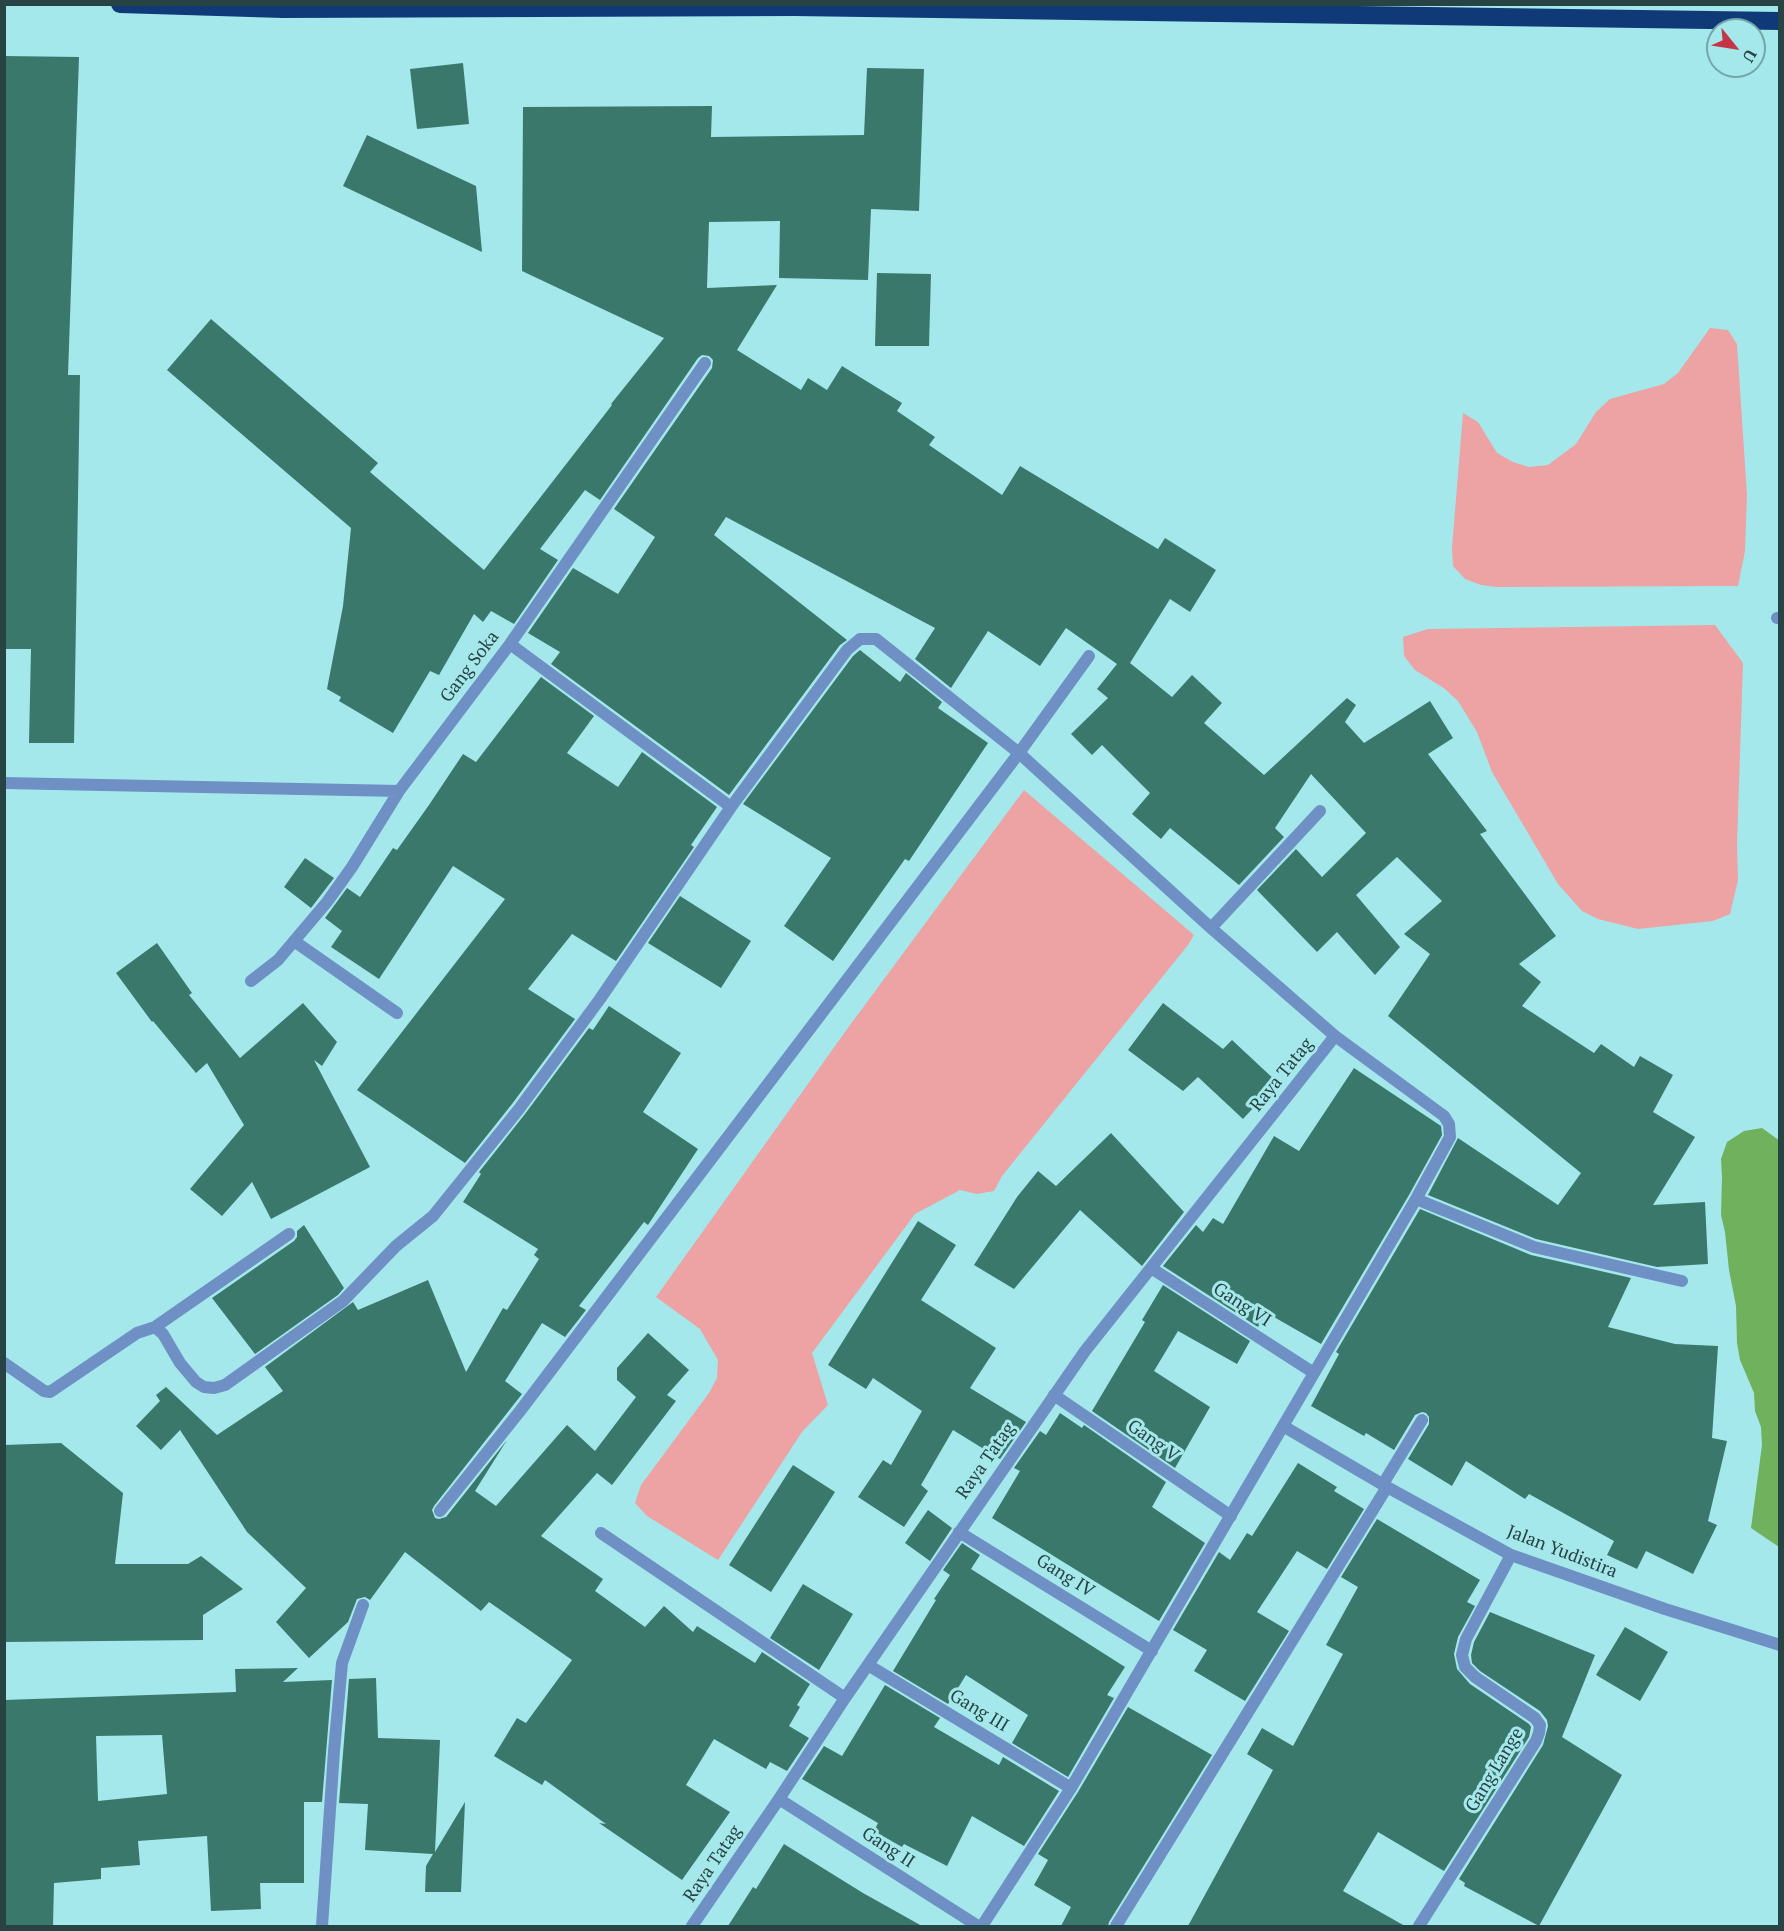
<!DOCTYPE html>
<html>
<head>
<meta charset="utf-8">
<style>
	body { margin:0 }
	#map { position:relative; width:1784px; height:1931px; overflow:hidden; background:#a5e8eb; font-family:"PT Serif",serif }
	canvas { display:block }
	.frame { position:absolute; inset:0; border:6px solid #274344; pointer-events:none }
	.north { position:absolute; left:1706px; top:18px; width:60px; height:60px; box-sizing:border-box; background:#a5e8eb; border:2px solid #73a6a8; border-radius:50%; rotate:120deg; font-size:16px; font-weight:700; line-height:24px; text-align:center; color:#274344 }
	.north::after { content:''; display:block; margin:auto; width:21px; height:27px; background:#c53546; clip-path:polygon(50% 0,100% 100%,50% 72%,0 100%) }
</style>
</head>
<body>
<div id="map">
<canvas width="1784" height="1931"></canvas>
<div class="frame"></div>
<div class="north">U</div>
</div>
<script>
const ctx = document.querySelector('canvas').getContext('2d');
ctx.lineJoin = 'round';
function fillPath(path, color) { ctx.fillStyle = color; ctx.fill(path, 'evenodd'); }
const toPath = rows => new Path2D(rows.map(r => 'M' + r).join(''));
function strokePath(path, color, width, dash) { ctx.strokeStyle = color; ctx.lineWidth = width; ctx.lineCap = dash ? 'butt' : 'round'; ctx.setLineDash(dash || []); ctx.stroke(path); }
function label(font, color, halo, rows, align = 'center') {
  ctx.font = font + ' "PT Serif",serif'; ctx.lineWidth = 6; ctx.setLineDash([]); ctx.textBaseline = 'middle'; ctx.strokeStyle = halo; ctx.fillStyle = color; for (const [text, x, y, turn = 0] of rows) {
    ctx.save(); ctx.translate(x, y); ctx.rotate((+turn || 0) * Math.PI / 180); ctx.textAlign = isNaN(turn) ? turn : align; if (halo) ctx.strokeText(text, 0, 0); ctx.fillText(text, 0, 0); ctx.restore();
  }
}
fillPath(toPath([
	[1710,328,1728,330,1737,344,1747,495,1745,551,1738,586,1497,587,1481,585,1465,579,1453,566,1452,548,1463,413,1478,422,1497,453,1513,462,1529,467,1548,465,1576,444,1596,412,1610,399,1664,384,1678,373],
	[1715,625,1743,663,1737,844,1738,880,1730,914,1713,921,1638,929,1598,919,1582,911,1558,884,1492,772,1477,732,1458,701,1445,689,1415,670,1404,656,1403,637,1428,629],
	[1024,790,1194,935,1188,945,1002,1176,994,1191,977,1194,960,1190,915,1214,812,1353,828,1405,802,1432,718,1560,647,1516,635,1503,641,1485,709,1393,717,1378,718,1360,700,1329,656,1297,850,1025]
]), '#eda2a3');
fillPath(toPath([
	[1762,1128,1780,1141,1779,1547,1751,1528,1762,1445,1761,1427,1755,1411,1754,1393,1740,1360,1737,1343,1736,1306,1729,1270,1725,1232,1721,1215,1722,1177,1721,1159,1727,1142,1744,1131]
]), '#70b15d');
fillPath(toPath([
	[4,56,79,57,68,375,80,375,74,743,29,743,31,649,4,649],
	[463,63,469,124,417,129,410,69],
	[867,68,924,69,919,211,871,209,868,280,779,278,780,221,709,222,707,288,777,285,737,350,801,390,808,378,827,390,842,366,902,403,897,411,935,437,929,445,1002,495,1020,466,1158,549,1165,538,1216,570,1190,612,1170,599,1130,663,1172,697,1192,675,1222,703,1204,723,1264,775,1347,698,1356,705,1345,722,1364,743,1430,701,1453,738,1428,754,1487,831,1480,834,1556,936,1519,964,1541,982,1522,1006,1594,1053,1601,1044,1634,1067,1640,1056,1673,1075,1653,1112,1695,1137,1653,1205,1705,1202,1708,1264,1657,1267,1536,1239,1428,1195,1458,1138,1558,1205,1581,1173,1388,1016,1430,954,1404,934,1442,901,1397,857,1356,895,1400,947,1375,975,1337,932,1317,952,1257,890,1296,849,1322,877,1366,833,1311,774,1275,828,1284,837,1239,885,1170,828,1161,839,1132,814,1150,793,1102,745,1092,755,1071,734,1108,698,1097,689,1117,664,1066,628,1040,666,988,631,951,688,915,659,935,628,726,517,714,535,847,640,840,645,729,795,551,664,560,652,528,633,573,568,618,594,655,537,614,509,712,368,713,360,709,356,702,355,698,358,600,500,585,490,540,549,558,560,514,624,491,611,483,622,474,614,439,675,430,671,393,733,339,701,341,697,327,689,343,606,351,528,167,370,211,319,378,463,370,472,484,570,612,405,611,404,664,338,522,271,523,107,712,106,711,137,864,135],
	[367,135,476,186,482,252,343,186],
	[877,273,931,274,929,346,875,346],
	[860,650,900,682,906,673,942,702,938,708,988,743,909,861,905,859,833,961,784,926,831,858,743,804,853,656],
	[541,677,594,716,567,753,618,787,642,752,717,807,691,845,694,847,616,961,572,934,528,989,575,1019,512,1104,465,1163,357,1090,505,899,453,866,379,979,331,947,342,931,325,918,347,888,360,897,393,848,397,850,429,805,463,754,476,762],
	[305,858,334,878,311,908,284,887],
	[680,896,751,941,721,988,648,943],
	[157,943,192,993,189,995,240,1058,303,1003,337,1042,322,1066,314,1060,370,1167,271,1219,252,1182,222,1216,190,1189,244,1125,207,1063,196,1073,153,1021,152,1022,116,973],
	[1163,1003,1223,1049,1232,1040,1277,1082,1243,1119,1198,1077,1183,1091,1128,1050],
	[609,1006,681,1053,643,1112,698,1149,648,1225,644,1222,579,1306,586,1310,565,1337,542,1323,505,1381,522,1394,434,1506,432,1510,435,1518,439,1519,446,1517,507,1440,475,1491,496,1506,567,1425,595,1451,636,1397,617,1380,617,1368,648,1333,689,1370,667,1395,676,1401,612,1485,597,1473,541,1536,603,1579,595,1591,645,1627,664,1606,693,1632,697,1626,755,1663,762,1652,810,1684,797,1705,800,1707,789,1726,809,1738,787,1771,770,1762,766,1769,714,1739,686,1785,730,1812,682,1880,599,1823,606,1824,545,1780,542,1785,494,1756,517,1718,526,1723,572,1660,489,1602,481,1611,405,1552,370,1600,365,1597,357,1599,348,1622,309,1658,276,1622,306,1588,247,1532,180,1430,161,1450,136,1426,160,1401,156,1395,166,1387,217,1435,283,1391,265,1367,353,1302,358,1310,428,1280,466,1372,503,1308,507,1310,539,1259,534,1255,538,1249,463,1202,481,1174,479,1172,525,1114,589,1028,593,1030],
	[1354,1068,1441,1126,1442,1135,1409,1195,1321,1344,1267,1313,1258,1327,1163,1266,1196,1225,1203,1232,1213,1218,1223,1224,1274,1136,1299,1151],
	[1111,1133,1184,1212,1142,1266,1080,1210,1014,1289,974,1265,1017,1197,1038,1171,1056,1186],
	[1420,1209,1531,1255,1631,1278,1608,1327,1675,1344,1718,1346,1712,1438,1727,1441,1708,1521,1717,1525,1693,1574,1646,1551,1637,1569,1607,1555,1614,1541,1529,1494,1525,1499,1466,1461,1452,1486,1408,1459,1429,1424,1429,1417,1426,1413,1422,1412,1415,1415,1394,1450,1366,1433,1364,1436,1311,1406,1339,1354,1336,1352],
	[918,1221,956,1245,921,1300,996,1348,970,1388,1026,1422,1000,1459,953,1430,921,1485,928,1491,904,1527,858,1497,883,1460,891,1465,922,1411,873,1378,866,1389,828,1365],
	[304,1225,344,1288,338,1295,255,1354,212,1298,294,1241,297,1237,297,1231],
	[1163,1285,1250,1341,1237,1364,1178,1331,1154,1371,1210,1407,1175,1468,1092,1411,1145,1322,1142,1320],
	[1060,1413,1082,1428,1084,1425,1166,1482,1152,1507,1205,1543,1159,1621,992,1518,1020,1471,1014,1468,1040,1431,1046,1435],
	[61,1443,123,1493,115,1564,188,1564,201,1556,243,1589,203,1615,203,1640,4,1642,4,1445],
	[1298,1463,1337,1487,1334,1491,1364,1509,1327,1569,1297,1551,1257,1612,1289,1631,1245,1701,1194,1671,1207,1650,1173,1630,1219,1552,1230,1560,1247,1533,1252,1536],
	[793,1465,835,1492,771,1592,729,1565],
	[928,1510,952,1528,930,1561,905,1543],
	[1377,1519,1480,1580,1467,1602,1475,1606,1458,1637,1454,1654,1457,1669,1470,1684,1529,1724,1531,1727,1529,1737,1444,1871,1378,1832,1343,1891,1405,1926,1188,1926,1273,1770,1247,1754,1262,1728,1293,1746,1343,1654,1326,1645,1358,1587,1341,1577],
	[962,1543,980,1555,971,1569,1125,1667,1107,1695,1114,1698,1068,1777,1012,1743,1028,1715,966,1675,948,1704,893,1671,936,1600,934,1599,950,1575,943,1570],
	[803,1584,853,1614,819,1670,770,1638],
	[1490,1612,1595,1655,1562,1737,1622,1775,1539,1926,1464,1886,1465,1883,1459,1879,1543,1745,1548,1726,1547,1720,1540,1711,1480,1671,1472,1663,1471,1655,1474,1642],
	[1625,1627,1668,1652,1640,1701,1596,1675],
	[298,1668,283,1682,332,1680,322,1802,304,1802,304,1883,260,1883,261,1909,211,1911,207,1836,138,1841,140,1865,101,1868,101,1879,54,1883,53,1926,4,1926,4,1700,236,1692,235,1669],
	[162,1735,167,1794,98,1801,96,1736],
	[376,1678,378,1738,440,1740,435,1852,465,1802,461,1892,425,1892,426,1866,433,1854,365,1850,368,1804,339,1803,349,1679],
	[885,1685,940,1718,934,1727,999,1765,1003,1757,1059,1791,1024,1846,972,1816,947,1866,904,1844,902,1847,874,1831,878,1823,802,1779,824,1746,842,1756],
	[1128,1707,1212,1755,1109,1922,1108,1926,1061,1926,1071,1907,1034,1885,1048,1860,1038,1854,1078,1792],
	[784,1844,863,1893,922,1926,728,1926,753,1887,756,1889]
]), '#3a786c');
strokePath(toPath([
	[1777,618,1780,618],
	[510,644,731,807],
	[4,783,399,791],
	[1211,928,1320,811],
	[294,941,397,1013],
	[251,981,278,960,327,902,352,867,399,791,510,644,705,363],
	[1416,1199,1534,1247,1682,1281],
	[1151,1268,1314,1373],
	[155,1327,289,1234],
	[4,1363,44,1391,50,1392,137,1333,155,1327,163,1334,180,1363,196,1382,204,1387,214,1388,225,1385,343,1301,396,1246,433,1216,519,1109,600,999,731,807,847,650,860,639,876,639,1019,753,1211,928,1335,1036,1444,1116,1449,1124,1450,1137,1416,1199,1071,1788,982,1926],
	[1054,1395,1231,1516],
	[1283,1426,1387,1487,1511,1555,1665,1609,1780,1645],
	[1383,1484,1422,1420],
	[440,1511,520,1411,1019,753,1089,656],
	[959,1532,1152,1651],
	[601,1533,845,1698],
	[868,1665,1071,1788],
	[779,1799,978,1926],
	[322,1926,334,1751,342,1663,363,1605],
	[692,1926,779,1799,845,1698,1085,1351,1335,1036],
	[1116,1926,1387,1487],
	[1419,1926,1536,1741,1539,1733,1540,1725,1535,1718,1475,1677,1465,1667,1462,1655,1466,1639,1511,1555]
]), '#6e90c4', 12);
strokePath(toPath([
	[120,4,283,9,794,7,1780,21]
]), '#0f3977', 18);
label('18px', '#274344', '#a5e8eb', [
	["Gang Soka",470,667,-53],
	["Raya Tatag",1282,1075,-51],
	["Gang VI",1242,1305,33],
	["Gang V",1153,1441,35],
	["Raya Tatag",986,1461,-55],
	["Jalan Yudistira",1562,1552,21],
	["Gang IV",1065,1576,32],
	["Gang III",979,1711,31],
	["Gang Lange",1495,1770,-59],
	["Gang II",888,1848,33],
	["Raya Tatag",713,1864,-56]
]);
</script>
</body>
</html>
